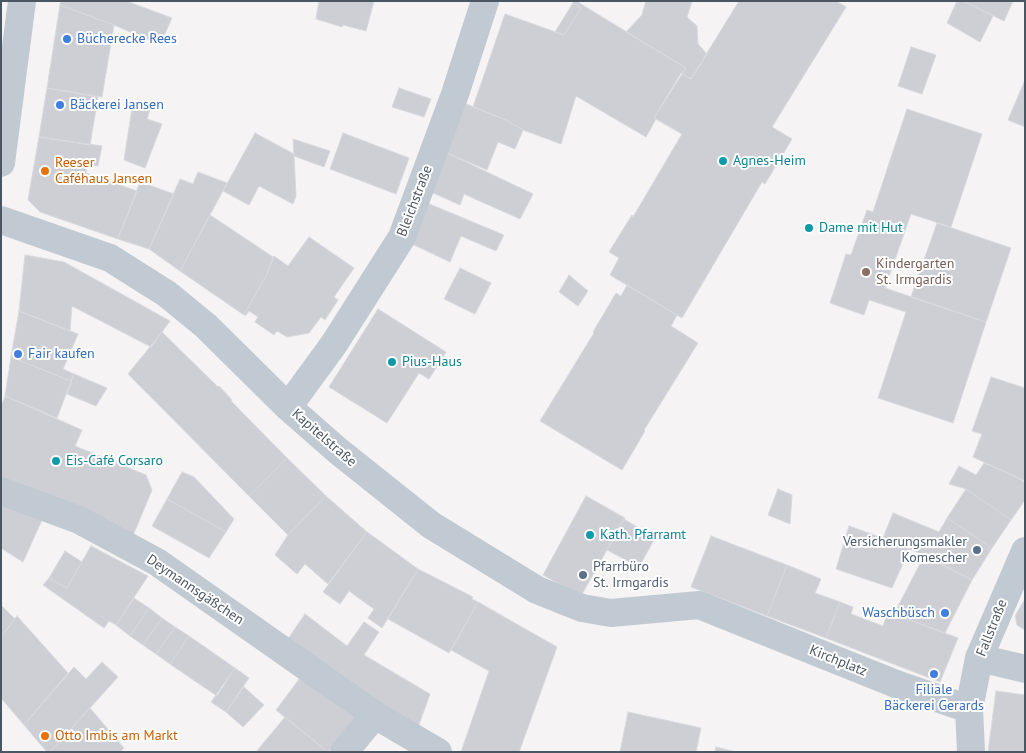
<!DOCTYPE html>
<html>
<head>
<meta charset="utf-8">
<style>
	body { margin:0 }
	#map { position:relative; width:1026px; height:753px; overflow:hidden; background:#f5f3f3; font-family:"PT Sans",sans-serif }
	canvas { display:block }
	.frame { position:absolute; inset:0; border:2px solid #4a5661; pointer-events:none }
</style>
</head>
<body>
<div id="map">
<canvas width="1026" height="753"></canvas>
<div class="frame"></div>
</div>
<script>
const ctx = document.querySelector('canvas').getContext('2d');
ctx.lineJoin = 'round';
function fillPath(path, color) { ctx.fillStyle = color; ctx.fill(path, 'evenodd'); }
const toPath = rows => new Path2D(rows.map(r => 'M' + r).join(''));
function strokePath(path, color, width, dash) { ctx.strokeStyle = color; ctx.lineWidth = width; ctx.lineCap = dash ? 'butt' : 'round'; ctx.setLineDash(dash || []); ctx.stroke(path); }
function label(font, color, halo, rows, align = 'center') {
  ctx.font = font + ' "PT Sans",sans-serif'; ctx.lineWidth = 4; ctx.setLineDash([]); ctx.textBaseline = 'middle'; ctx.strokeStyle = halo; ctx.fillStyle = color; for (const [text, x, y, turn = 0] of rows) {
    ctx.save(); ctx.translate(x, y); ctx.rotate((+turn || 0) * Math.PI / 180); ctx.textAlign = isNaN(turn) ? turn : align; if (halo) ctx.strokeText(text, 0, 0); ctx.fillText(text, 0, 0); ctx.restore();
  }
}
const building = toPath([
	[61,1,126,1,172,18,160,45,114,25,60,5,61,1],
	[319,1,374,1,366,31,343,25,342,27,316,19,319,1],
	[573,1,576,1,686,68,654,118,656,119,646,137,576,96,561,144,523,130,506,120,473,107,505,14,564,35,581,8,573,3,573,1],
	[646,1,692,1,687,17,697,26,698,44,707,54,691,79,682,74,686,68,626,32,642,15,646,1],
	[739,1,836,1,846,7,772,127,792,139,765,184,762,182,682,318,610,275,619,258,609,252,632,215,633,217,682,134,654,118,681,73,691,79,739,1],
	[957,1,963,1,993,16,980,42,947,23,957,1],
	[963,1,1013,1,1004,21,963,1],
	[573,3,581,8,564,35,555,32,573,3],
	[60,5,114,25,102,97,47,88,60,5],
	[911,47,936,55,922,94,898,86,911,47],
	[1025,80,1025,127,1008,120,1025,80],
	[47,88,98,97,90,145,39,137,47,88],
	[399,88,431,99,424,117,392,107,399,88],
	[133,102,151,106,147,119,162,124,145,168,124,160,133,102],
	[466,104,506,120,523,130,515,149,498,142,487,170,447,153,466,104],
	[907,109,982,134,951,227,911,214,885,288,986,322,953,423,878,398,906,312,869,300,864,315,830,303,846,254,851,255,867,210,873,212,907,109],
	[255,133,294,154,296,196,293,204,259,186,249,205,223,191,255,133],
	[343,133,409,158,396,194,330,169,343,133],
	[39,137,102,146,98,166,87,164,86,173,137,191,118,239,40,212,28,200,39,137],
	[293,139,330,151,324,167,294,156,293,139],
	[447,153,533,194,520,219,464,194,460,205,431,192,447,153],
	[198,172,227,183,180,271,149,249,180,179,193,184,198,172],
	[140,182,174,194,149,249,118,239,140,182],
	[427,203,504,235,496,251,461,236,450,262,412,244,427,203],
	[210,215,273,257,267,274,244,315,180,271,210,215],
	[937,223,1011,248,986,322,911,297,937,223],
	[309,237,354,268,334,297,338,300,325,320,321,317,309,333,287,337,277,331,274,335,255,322,258,317,249,311,246,315,244,315,267,274,274,256,288,266,309,237],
	[25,255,64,262,170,321,151,347,72,306,70,331,19,311,25,255],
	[460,268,491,283,475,314,444,299,460,268],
	[569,275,588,291,578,306,559,292,569,275],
	[627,285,677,315,671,326,698,343,644,430,645,431,622,470,540,421,594,333,593,332,616,293,621,296,627,285],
	[378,309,446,352,429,379,419,373,387,423,329,387,378,309],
	[19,311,78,334,63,369,74,374,71,381,11,357,19,311],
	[162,332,218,387,219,386,232,400,231,401,287,458,249,496,128,374,162,332],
	[11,357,71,381,57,418,5,396,11,357],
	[74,374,107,388,96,406,67,394,74,374],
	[991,377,1025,388,1025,481,973,457,982,434,972,431,991,377],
	[5,396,82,430,75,446,146,475,152,490,132,538,1,484,1,407,5,396],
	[287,458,326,496,288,535,249,496,287,458],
	[984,463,1017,477,1025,483,1025,500,1011,520,966,489,949,484,959,466,976,475,984,463],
	[182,472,194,477,234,519,226,532,167,499,182,472],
	[778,489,792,495,790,524,768,515,778,489],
	[966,489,1011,520,992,548,947,518,966,489],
	[326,496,367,532,328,584,305,564,297,574,275,555,288,535,326,496],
	[586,496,625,518,581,596,543,575,586,496],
	[167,499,226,532,209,558,152,526,167,499],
	[1,501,42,520,23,562,1,548,1,501],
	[893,513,939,532,947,518,992,548,972,580,924,555,883,538,893,513],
	[624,519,655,538,639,567,607,550,624,519],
	[849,526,910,548,892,588,836,569,849,526],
	[367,532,418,569,382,628,368,618,374,609,349,591,340,604,323,592,367,532],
	[711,536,787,565,767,616,691,587,711,536],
	[91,546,148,576,116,625,109,621,104,628,43,585,49,578,67,588,91,546],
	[65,551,82,562,67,588,49,578,65,551],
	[924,556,972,580,945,633,894,614,924,556],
	[787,565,821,579,815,593,840,602,826,638,767,616,787,565],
	[418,569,473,597,472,599,478,602,449,653,388,619,418,569],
	[134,598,149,608,130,636,116,625,134,598],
	[1025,599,1025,630,1017,625,1015,616,1025,599],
	[478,602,557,647,519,752,461,752,489,671,451,650,478,602],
	[840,602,853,607,851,614,883,626,888,612,958,638,940,682,826,638,840,602],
	[1,605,15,619,1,637,1,605],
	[149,608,162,618,143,645,130,636,149,608],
	[305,614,347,646,364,622,379,632,364,655,430,694,416,733,283,646,305,614],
	[17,616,68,673,24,725,1,698,1,637,17,616],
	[162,618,175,627,156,654,143,645,162,618],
	[175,627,189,636,170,664,156,654,175,627],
	[189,636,235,668,217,696,170,664,189,636],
	[102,662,118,677,50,752,47,752,24,725,74,667,86,679,102,662],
	[235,668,249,678,226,712,211,702,235,668],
	[300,678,355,718,328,752,276,710,300,678],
	[244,687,264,705,243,727,226,712,244,687],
	[996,691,1025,695,1025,752,988,752,996,691],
	[90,708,124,748,120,752,50,752,90,708],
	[628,712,701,728,696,752,620,752,628,712],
	[285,717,328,752,256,752,285,717],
	[716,747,736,752,715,752,716,747]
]);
fillPath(building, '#cdcfd5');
strokePath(building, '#d7d9de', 1);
strokePath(toPath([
	[1,163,22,1],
	[1,220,110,258,167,294,206,326,288,407,337,450,431,525,537,590,582,608,611,613,699,605,896,684,969,709],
	[288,407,334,344,402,237,455,94,485,1],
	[1,491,79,520,157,562,375,715],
	[979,658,1025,669],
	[344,752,375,715,438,752],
	[971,752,969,709,979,658,1025,551]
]), '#c1cad2', 28);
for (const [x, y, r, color] of [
	[67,39,5,"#3f7fe0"],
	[60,105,5,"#3f7fe0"],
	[723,161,5,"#0f9aa8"],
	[45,171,5,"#e8710a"],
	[809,228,5,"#0f9aa8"],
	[866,272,5,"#8d6e63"],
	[18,354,5,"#3f7fe0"],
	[392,362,5,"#0f9aa8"],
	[56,461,5,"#0f9aa8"],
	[590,535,5,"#0f9aa8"],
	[977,550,5,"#5c6f8a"],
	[583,575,5,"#5c6f8a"],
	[945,613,5,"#3f7fe0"],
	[934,674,5,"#3f7fe0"],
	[45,736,5,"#e8710a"]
]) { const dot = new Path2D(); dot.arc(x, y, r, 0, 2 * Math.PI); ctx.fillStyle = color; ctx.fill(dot); strokePath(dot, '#fff', 2); }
label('14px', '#366cbe', '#fff', [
	["Bücherecke Rees",77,39],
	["Bäckerei Jansen",70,105],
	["Fair kaufen",28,354],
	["Waschbüsch",935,613,"right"],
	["Filiale",934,690,"center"],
	["Bäckerei Gerards",934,706,"center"]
], 'left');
label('14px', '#0d838f', '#fff', [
	["Agnes-Heim",733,161],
	["Dame mit Hut",819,228],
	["Pius-Haus",402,362],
	["Eis-Café Corsaro",66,461],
	["Kath. Pfarramt",600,535]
], 'left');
label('14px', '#c56008', '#fff', [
	["Reeser",55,163],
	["Caféhaus Jansen",55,179],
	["Otto Imbis am Markt",55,736]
], 'left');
label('14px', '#4a5661', '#fff', [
	["Bleichstraße",415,201,-69],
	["Kapitelstraße",324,438,41],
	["Deymannsgäßchen",195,590,34],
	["Fallstraße",992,628,-68],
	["Kirchplatz",838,661,22]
]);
label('14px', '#785e54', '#fff', [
	["Kindergarten",876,264],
	["St. Irmgardis",876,280]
], 'left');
label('14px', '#4e5e75', '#fff', [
	["Versicherungsmakler",967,542],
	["Komescher",967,558],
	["Pfarrbüro",593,567,"left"],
	["St. Irmgardis",593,583,"left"]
], 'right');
</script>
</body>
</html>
